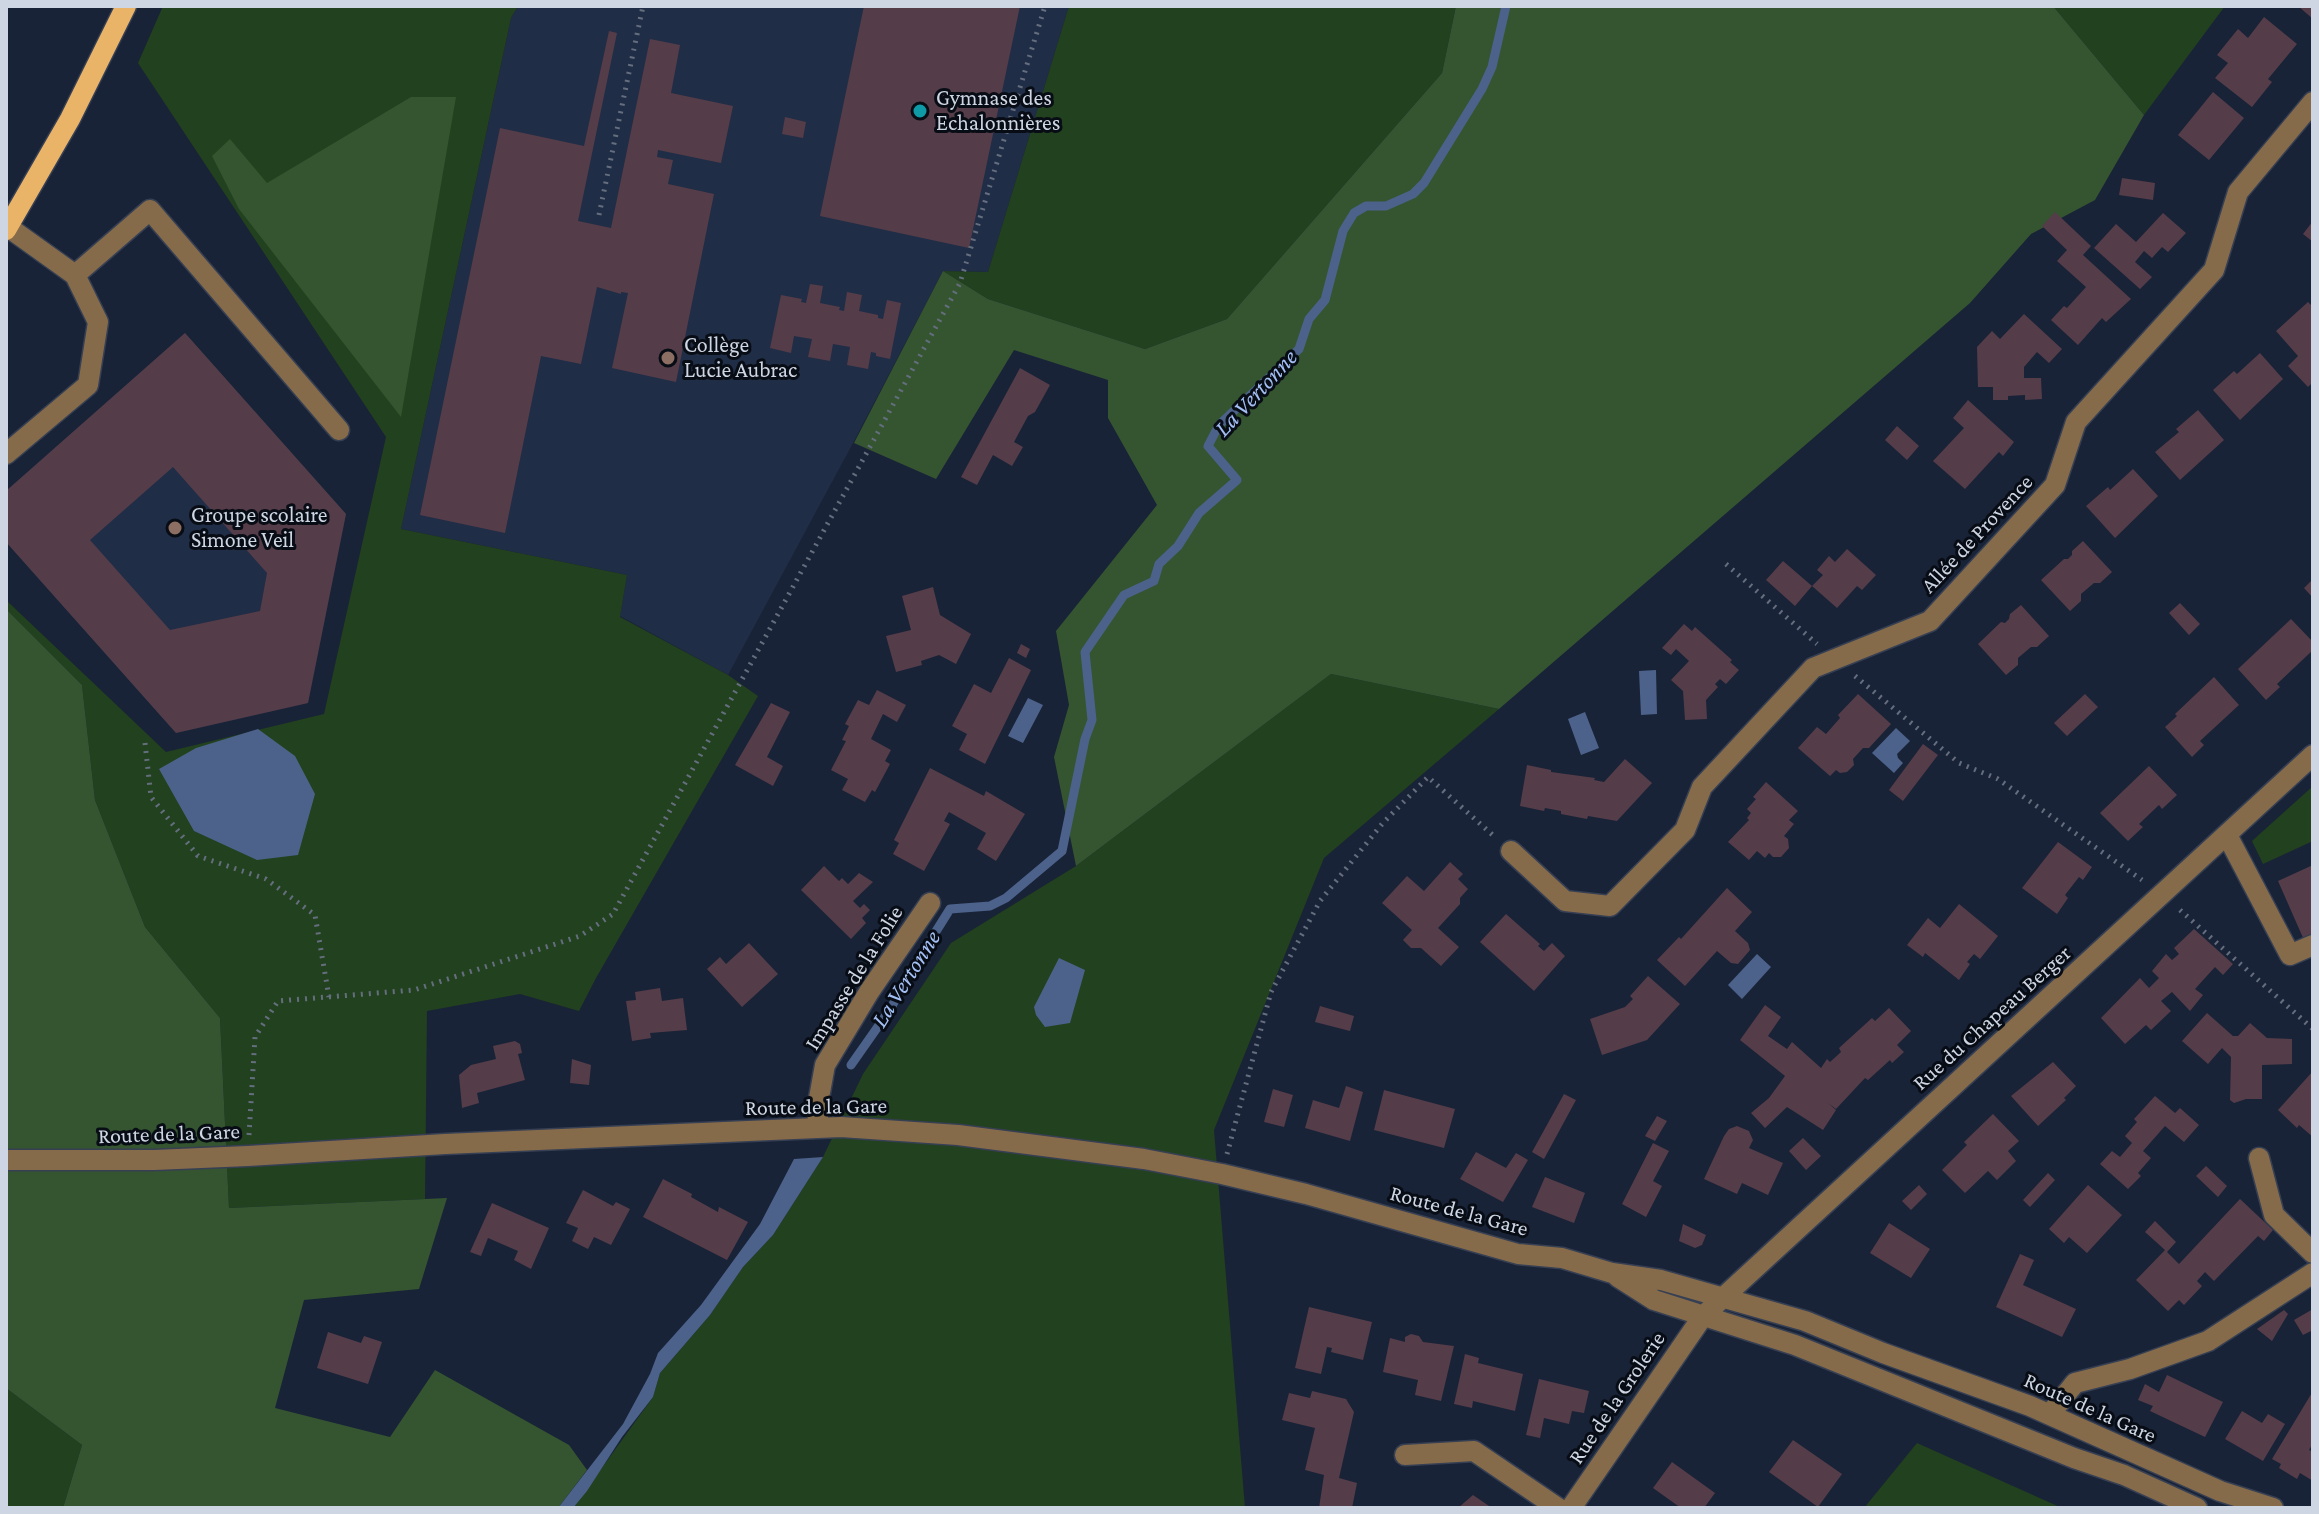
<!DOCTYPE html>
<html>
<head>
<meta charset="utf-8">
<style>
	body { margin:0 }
	#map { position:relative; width:2319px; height:1514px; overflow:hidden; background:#192337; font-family:"Crimson Pro",serif }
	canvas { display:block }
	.frame { position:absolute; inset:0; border:8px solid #ced5e3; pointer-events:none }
</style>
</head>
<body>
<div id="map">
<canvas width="2319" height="1514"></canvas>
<div class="frame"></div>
</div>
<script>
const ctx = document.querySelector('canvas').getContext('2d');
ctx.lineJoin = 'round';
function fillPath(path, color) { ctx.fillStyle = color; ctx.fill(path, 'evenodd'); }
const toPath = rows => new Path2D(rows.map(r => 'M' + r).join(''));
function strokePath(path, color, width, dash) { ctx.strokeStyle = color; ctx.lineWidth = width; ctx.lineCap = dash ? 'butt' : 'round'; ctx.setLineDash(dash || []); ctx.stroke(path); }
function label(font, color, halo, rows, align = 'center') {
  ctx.font = font + ' "Crimson Pro",serif'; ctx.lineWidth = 6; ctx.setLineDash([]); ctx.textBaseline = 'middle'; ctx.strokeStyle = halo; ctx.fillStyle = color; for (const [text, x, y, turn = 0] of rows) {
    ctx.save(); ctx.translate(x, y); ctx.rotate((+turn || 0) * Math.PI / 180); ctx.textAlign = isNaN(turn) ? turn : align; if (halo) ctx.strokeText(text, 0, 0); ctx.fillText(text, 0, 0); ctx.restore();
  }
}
fillPath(toPath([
	[518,6,1069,6,988,272,943,271,853,443,728,675,620,616,627,575,401,529,511,18],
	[185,333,346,514,308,703,176,733,6,542,6,491]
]), '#202d46');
fillPath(toPath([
	[163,6,518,6,511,18,401,529,627,575,620,617,728,675,758,696,596,978,579,1011,520,994,427,1011,425,1199,229,1208,220,1018,145,927,95,800,82,685,6,609,6,600,166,752,324,714,386,437,138,63],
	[1069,6,1456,6,1442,73,1227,319,1145,349,988,299,943,271,988,272],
	[2053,6,2225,6,2144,115],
	[1331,674,1499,709,1324,858,1214,1130,1245,1508,573,1508,653,1397,660,1373,710,1315,743,1267,773,1235,823,1157,863,1074,951,943,1076,866],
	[2313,786,2313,841,2263,864,2252,841],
	[6,1388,82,1445,63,1508,6,1508],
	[1917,1443,2062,1508,1864,1508]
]), '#22411e');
fillPath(toPath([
	[1456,6,2053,6,2144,115,2095,200,2031,234,1970,303,1499,709,1331,674,1076,866,1054,757,1069,705,1056,631,1157,505,1108,418,1108,380,1014,350,936,479,854,443,943,271,988,299,1145,349,1227,319,1442,73],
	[411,97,456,97,401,417,239,209,212,156,230,139,267,183],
	[6,609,82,685,95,800,145,927,220,1018,229,1208,447,1198,419,1289,304,1300,275,1408,390,1437,435,1370,569,1445,587,1470,558,1508,63,1508,82,1445,6,1388]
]), '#345530');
fillPath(toPath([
	[1656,670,1657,714,1641,715,1639,671],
	[1028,698,1043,705,1023,743,1008,736],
	[1585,712,1599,748,1581,755,1568,719],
	[1896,728,1910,741,1897,754,1898,758,1903,763,1894,773,1872,753],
	[258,729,295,756,315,794,298,855,257,860,194,831,159,769,196,748],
	[1757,954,1771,967,1742,999,1728,985],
	[1059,958,1085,970,1070,1023,1045,1027,1036,1015,1034,1007],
	[823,1157,773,1235,743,1267,710,1315,660,1373,653,1397,622,1437,587,1491,573,1508,558,1508,623,1424,650,1374,658,1353,701,1305,760,1224,794,1159]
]), '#4c628b');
strokePath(toPath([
	[851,1065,891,1008,908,976,950,909,990,906,1006,898,1062,851,1085,739,1092,720,1085,652,1124,595,1154,581,1159,564,1178,546,1199,513,1237,480,1208,446,1219,425,1299,349,1309,319,1325,300,1343,231,1354,213,1366,206,1386,206,1413,194,1424,183,1482,89,1492,67,1506,6]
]), '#4c628b', 9);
fillPath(toPath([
	[864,6,1020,6,969,248,820,216],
	[2298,6,2313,6,2313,19],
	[2264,17,2297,44,2268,79,2272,82,2252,107,2215,78,2228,63,2217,55,2238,29,2248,38],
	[609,31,617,33,578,221,611,228,650,39,680,45,671,93,733,106,721,163,658,150,657,157,673,160,668,184,714,194,676,382,612,368,628,293,621,292,621,294,597,287,581,364,541,356,505,533,420,515,500,128,584,146],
	[2213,92,2244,118,2209,160,2178,135],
	[785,117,806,122,803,138,782,134],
	[2122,178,2155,183,2153,200,2119,195],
	[2055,212,2091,246,2083,255,2131,299,2106,322,2102,318,2078,345,2051,320,2064,306,2067,308,2086,287,2057,261,2067,250,2042,226],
	[2163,213,2186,233,2168,252,2162,247,2152,258,2144,251,2135,262,2152,277,2140,289,2094,248,2116,224,2136,242],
	[2313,221,2313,242,2303,234],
	[810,284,823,286,820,303,840,307,839,310,844,311,847,292,862,295,859,311,878,315,878,318,883,319,887,300,901,303,890,359,876,356,876,353,871,352,868,369,847,365,850,347,833,344,830,361,808,357,812,339,794,336,791,353,770,348,781,295,802,299,801,302,806,303],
	[2308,302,2313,307,2313,382,2308,387,2288,366,2298,356,2276,331],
	[2024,314,2062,349,2049,363,2037,352,2024,367,2024,378,2041,378,2042,399,2025,400,2025,395,2008,396,2008,400,1993,400,1993,387,1978,387,1977,347,1992,331,2000,339],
	[185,333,346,514,308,703,176,733,6,542,6,491],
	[173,467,267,573,260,611,170,630,90,540],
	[2260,353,2283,379,2240,420,2213,390,2234,371,2237,374],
	[1020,368,1050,385,1035,412,1028,416,1014,442,1023,447,1012,466,993,455,977,485,961,477],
	[1968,400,2014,442,2003,456,1999,452,1965,489,1933,461,1964,428,1953,418],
	[2198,410,2224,440,2180,480,2155,452,2179,432,2176,429],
	[1897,426,1919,446,1907,460,1885,440],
	[2133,469,2158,496,2115,538,2086,506,2108,487,2110,490],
	[2083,541,2112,572,2100,583,2094,583,2081,594,2081,601,2070,611,2041,580,2064,559,2068,559,2072,555,2072,551],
	[1847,549,1876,575,1862,590,1857,586,1837,608,1812,586,1823,575,1817,570,1829,556,1835,562],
	[1783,561,1812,586,1795,606,1766,580],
	[2313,579,2313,598,2304,588],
	[933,587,940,615,971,634,956,664,939,655,921,661,922,665,896,672,886,636,911,630,902,596],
	[2180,603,2200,624,2189,635,2169,613],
	[2021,605,2049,636,2037,647,2031,647,2018,658,2018,665,2006,675,1978,644,2001,622,2005,623,2009,619,2010,614],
	[2291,619,2313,642,2313,650,2277,684,2280,687,2266,700,2238,669],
	[1684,624,1692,631,1695,627,1732,660,1730,662,1739,670,1726,684,1720,679,1715,684,1718,687,1706,700,1707,719,1685,720,1683,691,1671,680,1689,661,1676,649,1671,655,1662,648],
	[1021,644,1030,649,1026,658,1017,653],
	[1009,658,1031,670,985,764,959,750,967,734,952,726,974,684,991,693],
	[2214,677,2239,705,2200,741,2204,745,2192,757,2165,727,2177,716,2175,714],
	[877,690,906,705,897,722,883,714,871,739,891,750,885,761,890,764,875,792,872,790,865,802,842,790,848,779,831,770,846,741,842,740,849,726,845,724,858,700,869,705],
	[1858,694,1891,724,1869,748,1863,748,1853,759,1854,765,1847,772,1840,773,1836,770,1830,776,1798,748,1817,727,1826,734,1840,718,1838,715],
	[2085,694,2098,707,2067,736,2054,723],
	[771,703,790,712,767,757,783,766,773,786,735,765],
	[1923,744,1938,755,1903,801,1889,790],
	[1625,759,1652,783,1617,821,1588,816,1587,819,1561,814,1561,811,1545,808,1544,811,1520,806,1527,765,1551,770,1551,772,1595,778,1594,780,1604,782],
	[2149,766,2177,795,2162,809,2159,805,2139,824,2143,827,2128,841,2100,813],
	[930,768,984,796,986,791,1025,814,996,861,977,849,986,833,949,812,944,821,950,824,924,871,893,854,899,843,894,840],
	[1766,782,1798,811,1789,820,1794,824,1784,836,1788,839,1789,848,1781,857,1773,857,1769,853,1765,858,1757,851,1749,860,1728,842,1749,820,1747,818,1751,813,1747,809,1756,799,1753,797],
	[2058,842,2092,867,2083,880,2079,877,2065,895,2068,898,2057,914,2022,888],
	[1450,862,1463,874,1458,879,1468,889,1460,898,1460,904,1438,928,1459,947,1441,966,1421,948,1411,948,1403,940,1412,930,1382,903,1407,876,1424,891],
	[2313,865,2313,936,2304,940,2278,881],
	[824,866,839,881,842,878,848,884,859,873,873,882,853,901,860,908,864,904,870,910,862,918,866,923,851,939,801,890],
	[1727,888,1752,912,1735,931,1748,943,1750,950,1738,964,1731,963,1717,951,1685,986,1657,960,1679,937,1681,939],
	[1959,904,1998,936,1980,959,1974,954,1967,962,1970,964,1959,980,1925,953,1923,957,1907,945,1928,918,1940,928],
	[1506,914,1540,944,1538,946,1544,951,1552,943,1565,956,1534,991,1480,942],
	[2194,929,2233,964,2223,975,2215,967,2195,989,2203,995,2190,1011,2172,992,2161,1001,2171,1011,2151,1030,2146,1025,2125,1044,2101,1018,2140,978,2149,988,2159,978,2152,971,2166,954,2172,960,2179,954,2174,948],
	[749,943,778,974,742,1007,707,969,720,957,726,964],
	[1648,976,1680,1004,1647,1040,1602,1055,1590,1019,1625,1007,1633,999,1630,996],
	[660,988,662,1001,683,998,687,1030,650,1033,651,1038,632,1041,626,1001,636,1000,635,992],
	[1765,1005,1781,1017,1768,1036,1787,1049,1792,1042,1821,1068,1827,1059,1830,1062,1841,1052,1839,1048,1872,1018,1875,1021,1889,1008,1911,1031,1897,1045,1904,1052,1892,1063,1890,1060,1868,1080,1865,1078,1836,1109,1828,1103,1836,1110,1823,1130,1787,1107,1765,1128,1751,1113,1769,1098,1785,1076,1740,1040],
	[1320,1006,1354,1016,1350,1031,1315,1022],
	[2207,1013,2233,1036,2238,1036,2250,1023,2267,1038,2292,1039,2292,1064,2262,1065,2262,1099,2246,1099,2234,1103,2230,1100,2231,1057,2222,1048,2208,1064,2182,1041],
	[515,1041,520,1044,522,1053,518,1054,525,1080,477,1093,479,1103,462,1108,459,1075,471,1065,496,1059,493,1046],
	[572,1059,591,1065,589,1085,570,1083],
	[2053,1062,2076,1086,2064,1098,2066,1100,2038,1126,2011,1096],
	[2313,1071,2313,1137,2299,1125,2297,1128,2278,1110],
	[1346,1086,1363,1092,1350,1141,1305,1128,1313,1100,1339,1108],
	[1273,1089,1293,1095,1284,1127,1264,1122],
	[1384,1090,1455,1109,1444,1148,1374,1130],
	[1564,1094,1576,1100,1544,1159,1532,1152],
	[2155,1096,2175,1113,2180,1108,2199,1125,2184,1142,2165,1126,2143,1151,2151,1158,2138,1173,2141,1176,2128,1189,2100,1164,2112,1151,2120,1157,2132,1143,2125,1136,2137,1122,2134,1119],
	[1993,1114,2019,1141,2008,1151,2016,1161,1997,1180,1988,1171,1965,1193,1942,1170,1967,1145,1964,1142],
	[1657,1116,1667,1121,1655,1141,1645,1136],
	[1737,1126,1749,1131,1753,1140,1749,1148,1783,1163,1768,1195,1742,1183,1737,1194,1704,1179,1724,1136,1729,1129],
	[1803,1138,1821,1156,1806,1170,1789,1151],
	[1653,1143,1669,1151,1653,1181,1662,1186,1646,1217,1622,1204],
	[1476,1152,1506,1168,1516,1153,1528,1160,1503,1202,1460,1179],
	[2206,1166,2227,1186,2218,1197,2196,1176],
	[2048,1173,2055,1180,2030,1207,2023,1200],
	[1545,1177,1585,1193,1574,1223,1532,1207],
	[663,1179,692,1194,691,1197,718,1212,719,1207,748,1222,727,1260,643,1217],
	[1919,1185,1927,1194,1911,1210,1902,1201],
	[2088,1185,2122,1215,2087,1253,2069,1237,2064,1243,2049,1229],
	[583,1190,613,1206,616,1202,630,1209,611,1245,594,1237,588,1249,572,1241,578,1228,566,1223],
	[2240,1199,2273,1230,2264,1241,2258,1236,2214,1281,2205,1272,2197,1281,2202,1286,2184,1305,2179,1300,2168,1311,2136,1280,2165,1250,2145,1232,2155,1221,2176,1242,2167,1252,2179,1264],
	[492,1203,549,1228,531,1269,514,1260,518,1251,488,1238,481,1256,470,1252],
	[1889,1223,1930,1249,1911,1278,1870,1253],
	[1683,1224,1706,1235,1702,1245,1695,1248,1679,1241],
	[2020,1254,2034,1260,2023,1285,2076,1309,2062,1337,1996,1307],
	[1309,1307,1372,1322,1363,1360,1331,1352,1332,1348,1327,1347,1321,1374,1295,1368],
	[2313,1309,2313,1330,2303,1335,2294,1320],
	[2284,1310,2288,1314,2272,1341,2257,1329],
	[328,1332,361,1343,364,1336,382,1342,368,1384,317,1368],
	[1411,1334,1419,1336,1423,1342,1454,1346,1441,1401,1415,1395,1418,1380,1383,1372,1390,1338,1405,1342,1405,1337],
	[1465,1354,1479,1358,1478,1363,1523,1374,1515,1411,1473,1401,1472,1408,1454,1404],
	[2167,1375,2223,1402,2205,1437,2150,1411,2153,1406,2138,1400,2145,1384,2159,1392],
	[1539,1379,1589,1391,1584,1413,1572,1411,1569,1424,1544,1418,1540,1438,1526,1435],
	[1312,1391,1346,1399,1354,1412,1339,1478,1357,1483,1352,1508,1319,1508,1324,1475,1305,1470,1315,1428,1282,1420,1289,1393,1310,1398],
	[2313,1391,2313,1443,2309,1450,2313,1452,2313,1481,2300,1473,2297,1479,2279,1468,2281,1464,2272,1459],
	[2242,1411,2262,1423,2268,1414,2285,1424,2263,1461,2225,1439],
	[1793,1440,1842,1474,1818,1507,1769,1472],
	[1672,1462,1715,1493,1704,1508,1681,1508,1653,1488],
	[1473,1495,1492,1508,1458,1508]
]), '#553c49');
const minor = toPath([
	[75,275,150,210,339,430],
	[6,454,88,385,98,322,75,275,8,227],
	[2227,835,2290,955,2313,945],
	[1511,851,1565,901,1610,906,1685,830,1702,787,1813,668,1930,621,2055,485,2076,422,2214,270,2238,192,2313,102],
	[817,1128,819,1098,825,1065,869,992,930,903],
	[2259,1158,2274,1215,2313,1253],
	[6,1160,154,1160,248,1156,445,1144,841,1127,958,1135,1144,1159,1222,1174,1306,1194,1518,1254,1562,1258,1612,1273,1661,1280,1805,1321,1883,1353,2030,1406,2220,1491,2273,1508],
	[1618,1277,1654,1300,1795,1345,2074,1458,2124,1475,2197,1508],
	[2050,1414,2075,1383,2130,1369,2208,1341,2313,1273],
	[1405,1455,1474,1451,1558,1508],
	[1571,1508,1703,1316,2313,755]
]);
const major = toPath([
	[6,230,70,119,126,6]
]);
strokePath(minor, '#363f53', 23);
strokePath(major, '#363f53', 23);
strokePath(toPath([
	[599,215,643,6],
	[1726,564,1817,644],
	[1855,676,1959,763,1998,779,2142,880],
	[145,743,151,797,198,856,266,879,315,915,329,997],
	[2180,910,2313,1029],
	[249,1135,255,1037,278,1001,414,990,580,936,613,914,960,283,1045,6],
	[1227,1154,1271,992,1320,901,1382,824,1428,777,1496,838]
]), '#656e7f', 5, [2, 6]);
strokePath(minor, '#856b49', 20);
strokePath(major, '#e9b368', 20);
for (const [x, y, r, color] of [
	[920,111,8,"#0f9aa8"],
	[668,358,8,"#8d6e63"],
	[175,528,8,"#8d6e63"]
]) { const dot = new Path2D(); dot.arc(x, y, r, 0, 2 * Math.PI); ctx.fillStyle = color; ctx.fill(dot); strokePath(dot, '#080d15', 3); }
label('22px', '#ced5e3', '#080d15', [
	["Gymnase des",936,98],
	["Echalonnières",936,123],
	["Collège",684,345],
	["Lucie Aubrac",684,370],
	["Groupe scolaire",191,515],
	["Simone Veil",191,540]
], 'left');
label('22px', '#ced5e3', '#080d15', [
	["Allée de Provence",1977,534,-47],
	["Impasse de la Folie",854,978,-58],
	["Rue du Chapeau Berger",1992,1018,-42],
	["Route de la Gare",816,1107,-1],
	["Route de la Gare",169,1134,-2],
	["Route de la Gare",1459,1211,15],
	["Rue de la Grolerie",1617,1398,-56],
	["Route de la Gare",2090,1408,24]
]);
label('italic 24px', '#a3bff4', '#080d15', [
	["La Vertonne",1256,393,-47],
	["La Vertonne",906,979,-58]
]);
</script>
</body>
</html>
